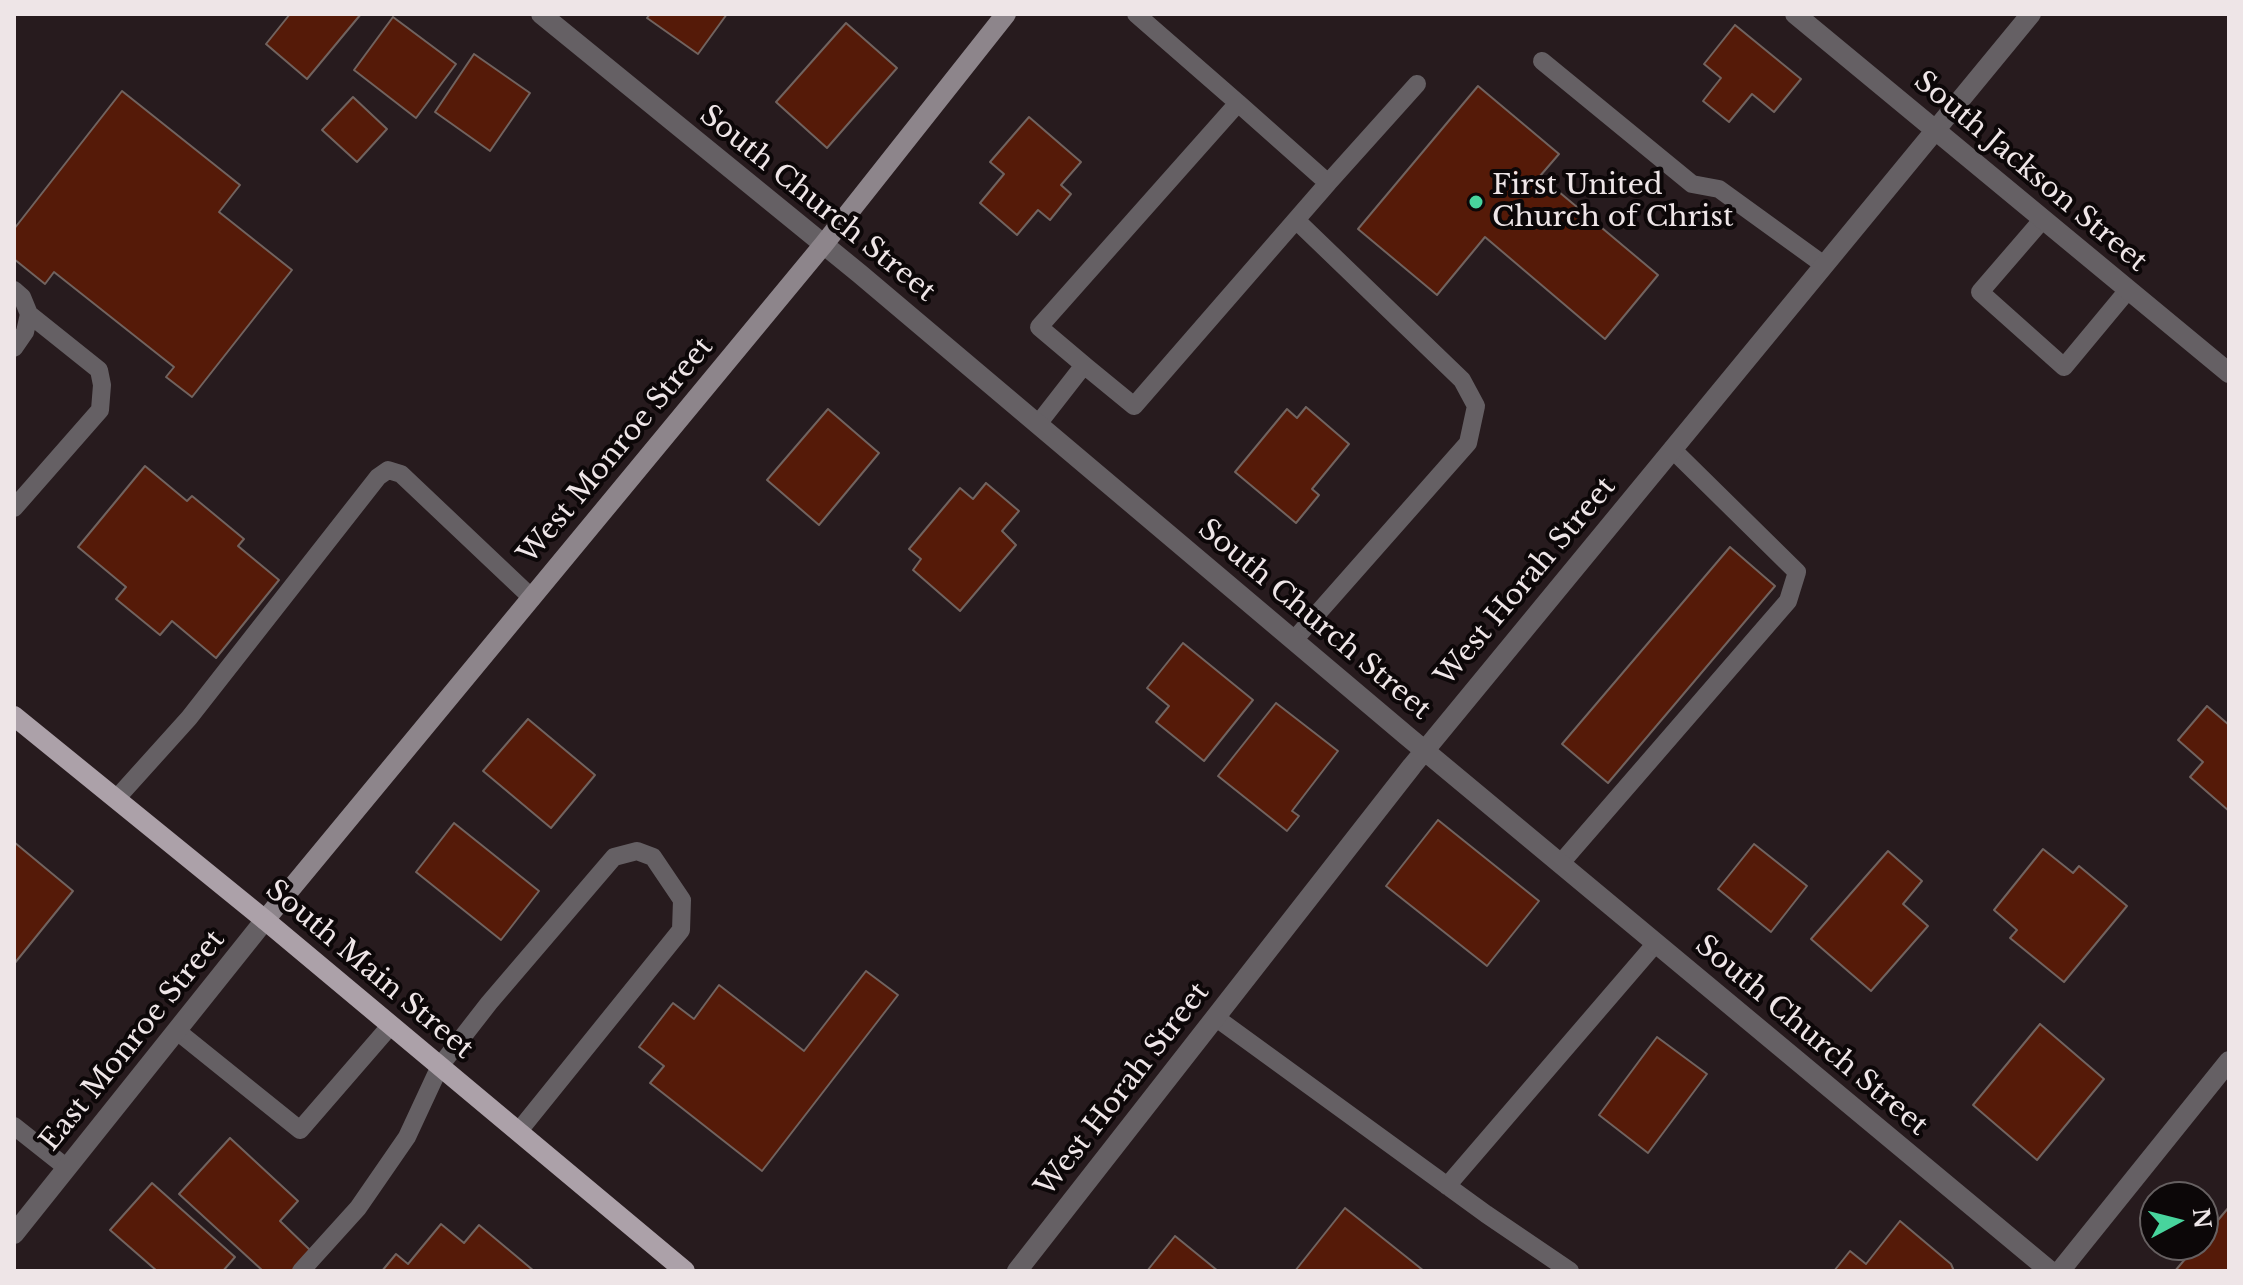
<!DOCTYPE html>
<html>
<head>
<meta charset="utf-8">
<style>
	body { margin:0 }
	#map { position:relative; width:2243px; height:1285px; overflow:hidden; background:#271b1e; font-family:"Libre Baskerville",serif }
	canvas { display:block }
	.frame { position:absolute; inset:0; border:16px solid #eee5e7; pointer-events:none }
	.north { position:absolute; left:2139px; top:1181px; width:80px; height:80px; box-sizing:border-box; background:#0c0708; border:2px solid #666061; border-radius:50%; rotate:83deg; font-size:22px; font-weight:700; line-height:32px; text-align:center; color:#eee5e7 }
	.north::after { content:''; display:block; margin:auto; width:28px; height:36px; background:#48d49d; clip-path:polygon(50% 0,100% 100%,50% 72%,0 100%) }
</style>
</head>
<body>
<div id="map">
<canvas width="2243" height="1285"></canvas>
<div class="frame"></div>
<div class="north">N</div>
</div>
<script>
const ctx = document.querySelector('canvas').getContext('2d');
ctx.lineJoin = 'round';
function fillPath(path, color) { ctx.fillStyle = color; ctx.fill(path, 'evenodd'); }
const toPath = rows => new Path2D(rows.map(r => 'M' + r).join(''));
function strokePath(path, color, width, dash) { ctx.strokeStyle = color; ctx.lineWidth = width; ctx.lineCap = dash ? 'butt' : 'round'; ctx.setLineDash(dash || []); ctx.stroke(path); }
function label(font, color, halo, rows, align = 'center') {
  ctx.font = font + ' "Libre Baskerville",serif'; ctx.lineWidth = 8; ctx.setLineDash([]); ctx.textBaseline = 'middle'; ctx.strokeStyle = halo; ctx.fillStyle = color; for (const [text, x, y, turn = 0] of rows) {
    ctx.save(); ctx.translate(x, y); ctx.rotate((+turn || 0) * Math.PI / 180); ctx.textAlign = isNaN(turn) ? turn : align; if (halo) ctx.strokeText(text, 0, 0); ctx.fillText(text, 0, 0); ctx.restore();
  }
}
const building = toPath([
	[290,14,361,14,307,79,266,44,290,14],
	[650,14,727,14,698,54,647,18,650,14],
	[393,17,456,64,416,118,354,70,393,17],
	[846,23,897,68,827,148,776,102,846,23],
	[1735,25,1801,79,1774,112,1752,94,1729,122,1703,101,1721,78,1704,64,1735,25],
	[474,54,530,93,490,151,435,112,474,54],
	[1478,86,1559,154,1540,176,1658,275,1605,339,1485,237,1437,295,1358,229,1478,86],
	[122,91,240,185,219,212,292,270,192,397,166,377,174,367,54,272,45,284,14,259,14,229,122,91],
	[353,97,387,129,357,162,322,130,353,97],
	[1029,117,1081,162,1061,185,1071,194,1050,220,1038,210,1017,235,980,203,1004,174,990,162,1029,117],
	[1306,407,1349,444,1312,489,1319,495,1296,523,1235,472,1287,409,1297,418,1306,407],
	[828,409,879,453,819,525,767,480,828,409],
	[145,466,187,501,192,496,244,539,238,546,279,580,216,658,172,621,160,635,116,599,126,587,78,547,145,466],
	[986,483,1019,511,1002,531,1016,545,960,611,913,570,921,559,909,549,960,488,973,499,986,483],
	[1730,547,1775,586,1608,783,1562,744,1730,547],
	[1183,643,1253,700,1204,761,1156,722,1169,706,1147,688,1183,643],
	[1276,703,1338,751,1292,811,1299,816,1287,831,1218,776,1276,703],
	[2207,706,2229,725,2229,811,2190,777,2203,762,2178,740,2207,706],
	[528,719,595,775,551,828,483,771,528,719],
	[1438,820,1539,901,1487,966,1386,886,1438,820],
	[454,823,539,891,501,940,416,872,454,823],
	[14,842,73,891,14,964,14,842],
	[1754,844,1807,886,1771,932,1718,889,1754,844],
	[2043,849,2073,873,2079,866,2127,906,2064,982,2010,938,2017,930,1994,910,2043,849],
	[1888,851,1922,881,1903,904,1928,926,1871,991,1811,939,1888,851],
	[866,971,898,995,762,1171,650,1083,664,1066,639,1047,673,1003,694,1019,719,985,804,1051,866,971],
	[2040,1024,2104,1079,2037,1160,1973,1105,2040,1024],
	[1657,1037,1707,1074,1648,1153,1599,1115,1657,1037],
	[230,1138,298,1201,280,1221,311,1251,292,1271,263,1271,179,1194,230,1138],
	[152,1183,235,1257,223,1271,157,1271,110,1230,152,1183],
	[2229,1207,2229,1271,2175,1271,2197,1245,2203,1245,2203,1238,2229,1207],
	[1345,1208,1424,1271,1295,1271,1345,1208],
	[1900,1221,1951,1264,1954,1271,1834,1271,1850,1251,1866,1264,1900,1221],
	[441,1224,464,1243,479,1225,534,1271,382,1271,396,1254,408,1264,441,1224],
	[1175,1236,1218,1271,1147,1271,1175,1236]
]);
fillPath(building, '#551a08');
strokePath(building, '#71635f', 2);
strokePath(toPath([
	[1542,61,1692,184,1719,189,1824,265],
	[1328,183,1417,84],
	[2043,219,1980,292,2064,367,2128,290],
	[14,290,22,297,29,314,25,332,14,348],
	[1084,365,1134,406,1328,183,1238,103],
	[1038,424,1084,365,1039,327,1238,103,1136,14],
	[14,508,100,410,102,385,99,370,29,314],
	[1294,640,1468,443,1476,406,1462,380,1296,220],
	[116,799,189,718,378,477,388,470,401,474,532,598],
	[1560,864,1788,601,1797,572,1672,449],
	[1215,1017,1486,1214,1570,1271],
	[177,1031,300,1130,391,1025],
	[14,1126,67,1168],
	[1447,1186,1656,943],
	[301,1271,358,1208,407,1137,440,1066,489,1003,614,857,637,851,653,857,682,900,681,930,518,1132]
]), '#656064', 18);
strokePath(toPath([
	[541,14,860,274,1407,736,2050,1271],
	[1795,14,2229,373],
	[14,1234,265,920],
	[1017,1271,1412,766,2031,14],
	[2060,1271,2229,1061]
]), '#656064', 20);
strokePath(toPath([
	[265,920,824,244,1006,14]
]), '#8d858b', 20);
strokePath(toPath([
	[14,716,265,920,685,1271]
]), '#aca1a9', 20);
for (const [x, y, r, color] of [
	[1476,202,8,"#48d49d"]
]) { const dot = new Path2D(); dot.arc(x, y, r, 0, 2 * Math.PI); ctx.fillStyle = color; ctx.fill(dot); strokePath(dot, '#0c0708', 3); }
label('28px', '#eee5e7', '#0c0708', [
	["South Jackson Street",2030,172,40],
	["South Church Street",817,204,39],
	["West Monroe Street",616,451,-50],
	["West Horah Street",1526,582,-50],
	["South Church Street",1314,620,40],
	["South Main Street",369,970,40],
	["South Church Street",1811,1036,40],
	["East Monroe Street",133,1041,-51],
	["West Horah Street",1123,1090,-52]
]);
label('28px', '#eee5e7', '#0c0708', [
	["First United",1492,186],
	["Church of Christ",1492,218]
], 'left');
</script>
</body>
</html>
